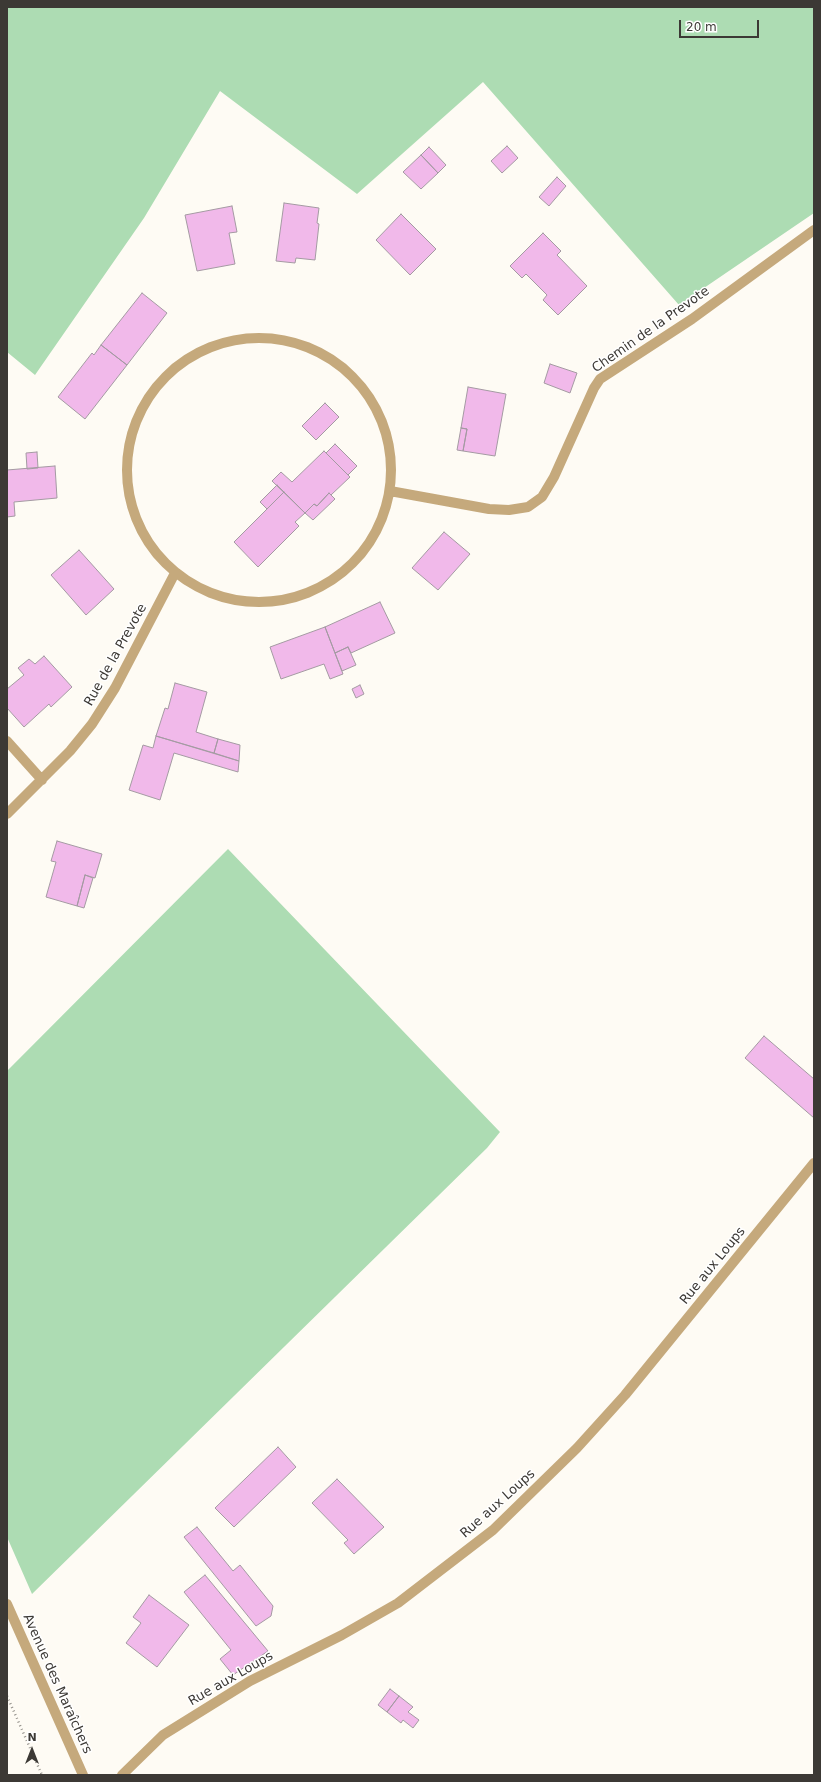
<!DOCTYPE html>
<html>
<head>
<meta charset="utf-8">
<style>
	body { margin:0 }
	#map { position:relative; width:821px; height:1782px; overflow:hidden; background:#fefbf4; font-family:"DejaVu Sans",sans-serif }
	canvas { display:block }
	.frame { position:absolute; inset:0; border:8px solid #3c3935; pointer-events:none }
	.north { position:absolute; left:12px; top:1730px; width:40px; height:40px; -webkit-text-stroke:3px #fff; paint-order:stroke; rotate:0deg; font-size:11px; font-weight:700; line-height:16px; text-align:center; color:#3c3935 }
	.north::after { content:''; display:block; margin:auto; width:14px; height:18px; background:#3c3935; clip-path:polygon(50% 0,100% 100%,50% 72%,0 100%) }
	.scale { position:absolute; left:679px; top:20px; width:80px; height:18px; box-sizing:border-box; border:2px solid #3c3935; border-top:0; padding-left:5px; font-size:12px; line-height:14px; white-space:nowrap; color:#3c3935; -webkit-text-stroke:3px #fff; paint-order:stroke }
</style>
</head>
<body>
<div id="map">
<canvas width="821" height="1782"></canvas>
<div class="frame"></div>
<div class="north">N</div>
<div class="scale">20 m</div>
</div>
<script>
const ctx = document.querySelector('canvas').getContext('2d');
ctx.lineJoin = 'round';
function fillPath(path, color) { ctx.fillStyle = color; ctx.fill(path, 'evenodd'); }
const toPath = rows => new Path2D(rows.map(r => 'M' + r).join(''));
function strokePath(path, color, width, dash) { ctx.strokeStyle = color; ctx.lineWidth = width; ctx.lineCap = dash ? 'butt' : 'round'; ctx.setLineDash(dash || []); ctx.stroke(path); }
function label(font, color, halo, rows, align = 'center') {
  ctx.font = font + ' "DejaVu Sans",sans-serif'; ctx.lineWidth = 3; ctx.setLineDash([]); ctx.textBaseline = 'middle'; ctx.strokeStyle = halo; ctx.fillStyle = color; for (const [text, x, y, turn = 0] of rows) {
    ctx.save(); ctx.translate(x, y); ctx.rotate((+turn || 0) * Math.PI / 180); ctx.textAlign = isNaN(turn) ? turn : align; if (halo) ctx.strokeText(text, 0, 0); ctx.fillText(text, 0, 0); ctx.restore();
  }
}
fillPath(toPath([
	[7,7,814,7,814,213,679,305,483,82,357,194,220,91,144,218,35,375,7,352],
	[228,849,500,1132,487,1148,32,1594,7,1537,7,1071]
]), '#addcb3');
const building = toPath([
	[507,146,518,158,502,173,491,161,507,146],
	[429,147,446,165,438,173,421,155,429,147],
	[421,155,438,173,421,189,403,172,421,155],
	[557,177,566,186,549,206,539,197,557,177],
	[284,203,319,208,317,223,319,224,315,260,296,258,295,263,276,261,284,203],
	[232,206,237,232,229,233,235,264,197,271,185,215,232,206],
	[401,214,436,249,410,275,376,240,401,214],
	[543,233,561,251,557,255,587,286,558,315,543,300,547,295,526,274,522,278,510,266,543,233],
	[142,293,167,313,127,365,101,345,142,293],
	[101,345,127,365,85,419,58,397,92,353,94,355,101,345],
	[550,364,577,373,570,393,544,383,550,364],
	[468,387,506,394,495,456,463,451,467,429,461,428,468,387],
	[325,403,339,417,316,440,302,426,325,403],
	[461,428,467,429,463,451,457,450,461,428],
	[335,444,357,466,348,475,326,453,335,444],
	[324,451,350,477,331,495,329,493,317,506,314,504,305,513,272,481,281,472,292,482,324,451],
	[37,452,38,468,27,469,26,453,37,452],
	[55,466,57,498,14,502,15,516,7,517,7,470,55,466],
	[277,485,284,492,267,509,260,502,277,485],
	[284,492,305,513,295,522,299,526,258,567,234,542,284,492],
	[329,493,335,499,313,520,305,513,314,504,317,506,329,493],
	[444,532,470,554,438,590,412,568,444,532],
	[79,550,114,589,86,615,51,575,79,550],
	[380,602,395,633,351,653,348,647,335,653,325,627,380,602],
	[325,627,343,674,330,679,324,664,281,679,270,647,325,627],
	[348,647,356,665,342,671,335,653,348,647],
	[44,656,72,687,51,707,49,704,24,727,7,708,7,689,24,675,18,668,29,659,35,664,44,656],
	[175,683,207,692,196,732,218,739,214,753,156,736,165,708,168,709,175,683],
	[360,685,364,694,356,698,352,689,360,685],
	[156,736,239,761,238,772,174,753,160,800,129,790,143,745,153,748,156,736],
	[218,739,240,745,239,761,214,753,218,739],
	[57,841,102,854,95,878,85,875,77,906,46,897,56,862,51,861,57,841],
	[85,875,93,878,84,908,77,906,85,875],
	[764,1036,814,1079,814,1118,745,1058,764,1036],
	[278,1447,296,1467,234,1527,215,1508,278,1447],
	[337,1479,384,1527,354,1554,344,1543,348,1540,312,1503,337,1479],
	[197,1527,233,1571,240,1565,273,1606,271,1616,256,1626,184,1537,197,1527],
	[205,1575,268,1651,233,1675,220,1659,231,1650,184,1592,205,1575],
	[149,1595,189,1625,157,1667,126,1643,141,1623,133,1617,149,1595],
	[390,1689,399,1696,387,1712,378,1705,390,1689],
	[399,1696,413,1707,408,1712,419,1720,413,1728,403,1720,401,1723,387,1712,399,1696]
]);
fillPath(building, '#f1b9ea');
strokePath(building, '#a49aa2', 1);
strokePath(toPath([
	[7,1696,42,1775]
]), '#95928c', 2.5, [1, 3]);
strokePath(toPath([
	'127 470a132 132 0 1 1 264 0a132 132 0 1 1-264 0Z',
	[390,491,489,509,509,510,528,507,542,497,554,477,594,388,600,379,692,319,814,230],
	[7,741,42,780],
	[7,814,70,751,92,724,115,688,175,573],
	[7,1604,83,1775],
	[122,1775,163,1735,250,1681,342,1635,398,1603,493,1530,577,1448,625,1395,814,1163]
]), '#c5a97c', 10);
label('13px', '#3c3935', '#fff', [
	["Chemin de la Prevote",651,330,-35],
	["Rue de la Prevote",116,655,-61],
	["Rue aux Loups",713,1266,-51],
	["Rue aux Loups",498,1504,-42],
	["Rue aux Loups",231,1679,-30],
	["Avenue des Maraîchers",57,1684,66]
]);
</script>
</body>
</html>
